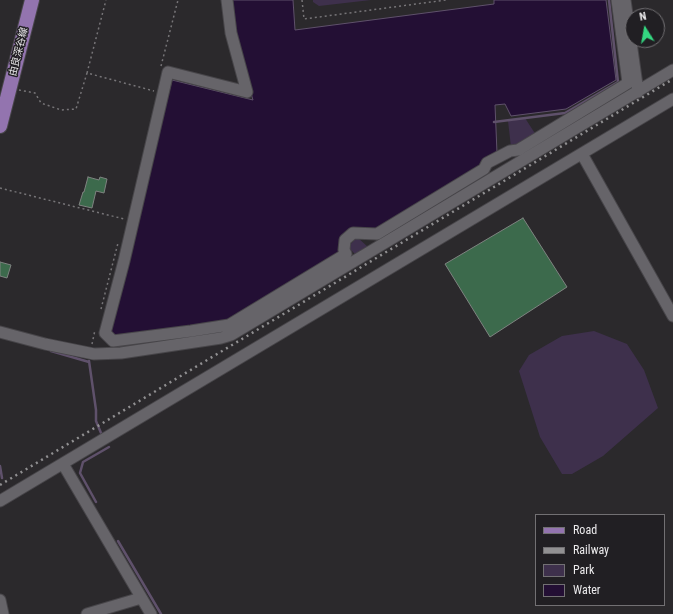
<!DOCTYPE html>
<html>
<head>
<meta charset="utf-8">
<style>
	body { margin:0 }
	#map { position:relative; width:673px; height:614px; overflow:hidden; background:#2b292c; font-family:"Roboto Condensed",sans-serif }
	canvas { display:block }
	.legend { position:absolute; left:535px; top:514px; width:130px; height:92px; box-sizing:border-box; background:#211f23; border:1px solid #727073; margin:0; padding:5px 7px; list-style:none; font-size:12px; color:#ebeaec }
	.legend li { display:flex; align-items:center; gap:8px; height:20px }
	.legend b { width:20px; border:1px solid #727073 }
	.north { position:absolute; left:625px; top:8px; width:40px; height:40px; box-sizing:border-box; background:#211f23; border:1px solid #727073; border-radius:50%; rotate:349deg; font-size:11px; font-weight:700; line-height:16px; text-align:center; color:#ebeaec }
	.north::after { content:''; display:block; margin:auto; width:14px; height:18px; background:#34d881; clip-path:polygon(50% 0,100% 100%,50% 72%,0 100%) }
</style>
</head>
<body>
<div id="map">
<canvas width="673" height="614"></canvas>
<ul class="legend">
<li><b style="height:5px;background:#9374af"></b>Road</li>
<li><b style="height:5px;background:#919092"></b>Railway</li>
<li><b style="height:11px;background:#3e304c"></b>Park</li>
<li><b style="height:11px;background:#230f34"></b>Water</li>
</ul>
<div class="north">N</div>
</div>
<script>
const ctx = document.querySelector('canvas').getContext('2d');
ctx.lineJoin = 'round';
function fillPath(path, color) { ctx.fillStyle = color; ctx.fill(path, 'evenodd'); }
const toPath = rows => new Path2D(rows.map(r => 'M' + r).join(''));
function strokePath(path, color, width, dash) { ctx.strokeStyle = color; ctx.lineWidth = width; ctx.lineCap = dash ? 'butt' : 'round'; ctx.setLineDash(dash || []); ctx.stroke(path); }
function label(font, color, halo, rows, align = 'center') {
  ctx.font = font + ' "Roboto Condensed","Noto Sans JP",sans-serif'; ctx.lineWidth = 3; ctx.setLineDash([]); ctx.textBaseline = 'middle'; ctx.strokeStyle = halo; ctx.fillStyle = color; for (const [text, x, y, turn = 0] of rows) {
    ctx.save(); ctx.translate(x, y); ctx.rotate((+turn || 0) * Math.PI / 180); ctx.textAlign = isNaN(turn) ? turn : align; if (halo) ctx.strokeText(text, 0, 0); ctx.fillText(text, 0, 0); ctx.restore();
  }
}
fillPath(toPath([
	[313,0,371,0,319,6,313,2],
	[525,118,536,135,514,149,511,147,508,121],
	[357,237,368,247,356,255,348,247],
	[594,331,627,344,644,370,658,408,603,456,572,474,562,474,540,437,519,371,529,355,562,336]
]), '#3e304c');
const water = toPath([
	[232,0,293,0,295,30,494,4,494,0,606,0,616,80,566,109,511,116,505,104,495,105,497,153,475,171,376,232,354,231,333,259,227,323,114,339,108,333,172,80,253,100,234,36,232,0]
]);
fillPath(water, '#230f34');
strokePath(water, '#5f516b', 1);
strokePath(toPath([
	[494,122,565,113,618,82,609,0],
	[51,351,89,362],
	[89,361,96,410,96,421,101,433],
	[0,466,2,478],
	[96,502,80,473,83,462,109,447],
	[118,541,161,614]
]), '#5f516b', 2.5);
const building = toPath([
	[88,177,99,180,100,177,107,179,104,193,96,191,92,208,79,205,83,192,84,192,88,177],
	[523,218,567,287,490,337,445,264,523,218],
	[0,262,11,265,7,278,0,276,0,262]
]);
fillPath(building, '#3c6a4c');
strokePath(building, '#7e8380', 1);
const minor = toPath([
	[227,0,231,33,247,92,168,72,124,261,105,333,113,341,191,331,229,325,346,254,344,250,345,240,353,233,377,234,484,169,487,163,510,151,518,150,628,83,617,0],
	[625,0,638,92],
	[582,154,673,316],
	[0,332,45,344,94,354,121,353,221,338,231,335,673,70],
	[63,464,151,614],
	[0,501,673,99],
	[0,600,3,614],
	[87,614,141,598]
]);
const major = toPath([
	[0,126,32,0]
]);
strokePath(minor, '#474549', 13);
strokePath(major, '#474549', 16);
strokePath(toPath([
	[302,0,304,19,446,0],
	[161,66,178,0],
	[87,73,106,0],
	[19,90,35,93,41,103,61,110,76,109,87,73,154,91],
	[0,188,124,219],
	[101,309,118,243],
	[92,344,95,330]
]), '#777578', 1.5, [2, 3]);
strokePath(minor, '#666469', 11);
strokePath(major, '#9374af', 14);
strokePath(toPath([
	[0,485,673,79]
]), '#919092', 2.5, [2, 4]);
label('10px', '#ebeaec', '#211f23', [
	["由良深谷線",19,52,-76]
]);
</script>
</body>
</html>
